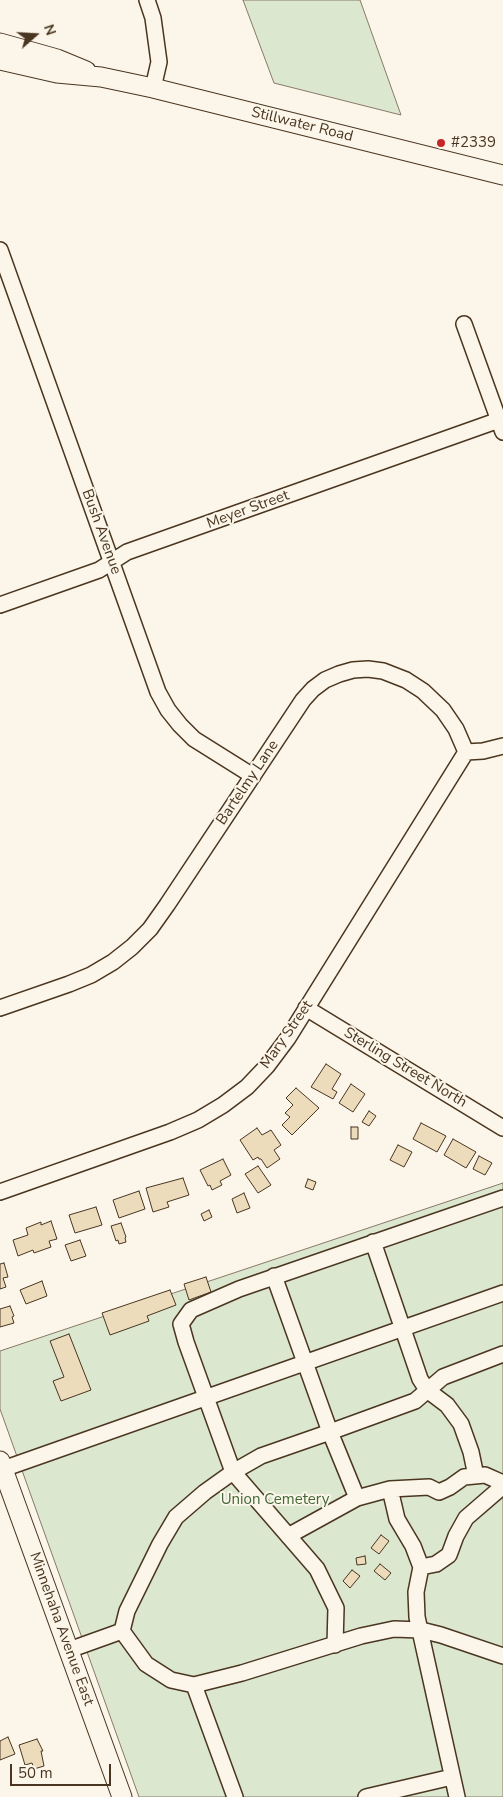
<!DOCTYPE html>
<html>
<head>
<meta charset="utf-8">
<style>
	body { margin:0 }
	#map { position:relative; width:503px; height:1797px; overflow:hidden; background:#fbf6e9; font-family:"Nunito Sans",sans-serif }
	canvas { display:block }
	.north { position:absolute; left:10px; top:10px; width:50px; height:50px; -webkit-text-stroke:4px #fbf6e9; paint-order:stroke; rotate:71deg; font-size:14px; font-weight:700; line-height:20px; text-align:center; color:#4a3520 }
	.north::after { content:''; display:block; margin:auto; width:18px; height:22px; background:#4a3520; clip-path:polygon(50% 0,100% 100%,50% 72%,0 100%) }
	.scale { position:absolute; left:10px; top:1764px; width:101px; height:22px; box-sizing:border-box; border:2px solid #4a3520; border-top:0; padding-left:6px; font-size:15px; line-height:18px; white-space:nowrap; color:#4a3520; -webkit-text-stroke:4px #fbf6e9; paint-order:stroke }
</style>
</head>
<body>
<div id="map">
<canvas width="503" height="1797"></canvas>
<div class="north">N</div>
<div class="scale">50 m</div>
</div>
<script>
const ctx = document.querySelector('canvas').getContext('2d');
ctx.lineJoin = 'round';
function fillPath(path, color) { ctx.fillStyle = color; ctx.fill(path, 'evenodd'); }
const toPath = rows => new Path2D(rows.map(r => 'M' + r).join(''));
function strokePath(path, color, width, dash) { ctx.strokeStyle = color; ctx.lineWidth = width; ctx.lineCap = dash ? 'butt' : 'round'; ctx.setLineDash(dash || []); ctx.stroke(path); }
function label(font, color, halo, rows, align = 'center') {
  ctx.font = font + ' "Nunito Sans",sans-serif'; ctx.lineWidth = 4; ctx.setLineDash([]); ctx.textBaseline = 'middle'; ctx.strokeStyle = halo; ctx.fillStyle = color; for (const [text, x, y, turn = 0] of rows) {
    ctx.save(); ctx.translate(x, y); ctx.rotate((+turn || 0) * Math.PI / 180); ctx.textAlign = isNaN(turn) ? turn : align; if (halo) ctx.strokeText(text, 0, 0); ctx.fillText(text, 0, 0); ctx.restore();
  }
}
const green = toPath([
	[243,0,360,0,401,115,274,83,243,0],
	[503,1183,503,1797,139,1797,0,1409,0,1351,503,1183]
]);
fillPath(green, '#dce7d0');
strokePath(green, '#887966', 1);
const building = toPath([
	[326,1064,341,1074,332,1089,337,1092,333,1099,311,1087,326,1064],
	[351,1084,365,1094,353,1112,339,1103,351,1084],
	[296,1088,319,1108,292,1135,282,1125,290,1117,285,1113,293,1105,286,1098,296,1088],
	[369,1111,376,1116,369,1126,362,1122,369,1111],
	[421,1123,446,1136,437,1152,413,1139,421,1123],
	[351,1127,358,1127,358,1139,351,1139,351,1127],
	[257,1128,262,1135,271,1130,281,1145,274,1150,280,1159,267,1168,261,1159,259,1159,258,1157,253,1160,240,1140,257,1128],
	[453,1139,476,1152,466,1168,444,1155,453,1139],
	[398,1145,412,1152,404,1167,390,1160,398,1145],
	[479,1156,492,1163,485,1175,473,1169,479,1156],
	[223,1159,231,1175,220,1181,222,1185,212,1190,210,1185,208,1186,200,1170,223,1159],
	[258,1166,271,1185,258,1193,245,1174,258,1166],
	[183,1178,189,1195,167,1202,169,1207,153,1212,146,1188,183,1178],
	[308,1179,316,1182,313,1190,305,1187,308,1179],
	[139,1191,145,1209,119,1218,113,1200,139,1191],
	[244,1193,250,1208,237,1213,232,1199,244,1193],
	[96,1207,102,1225,75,1233,69,1215,96,1207],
	[209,1210,212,1217,204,1221,201,1214,209,1210],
	[51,1221,57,1239,49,1241,51,1247,34,1253,33,1250,18,1256,13,1240,28,1235,26,1228,41,1222,41,1225,51,1221],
	[121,1223,126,1237,125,1238,126,1242,119,1244,118,1240,116,1241,111,1226,121,1223],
	[80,1240,86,1256,71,1261,65,1245,80,1240],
	[4,1263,8,1277,3,1278,6,1287,0,1289,0,1264,4,1263],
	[206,1277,211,1292,189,1300,184,1284,206,1277],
	[42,1281,47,1296,26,1304,20,1290,42,1281],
	[170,1290,176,1305,147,1316,149,1321,110,1335,102,1313,170,1290],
	[10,1306,14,1316,12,1317,14,1323,0,1327,0,1309,10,1306],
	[69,1334,91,1390,61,1401,53,1381,64,1377,50,1341,69,1334],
	[381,1535,389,1541,379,1554,371,1548,381,1535],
	[365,1556,366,1564,357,1565,356,1558,365,1556],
	[380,1564,391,1573,385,1580,374,1571,380,1564],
	[352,1570,360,1576,350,1588,343,1581,352,1570],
	[8,1737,15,1754,0,1760,0,1741,8,1737],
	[37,1739,43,1751,41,1751,44,1766,34,1769,32,1763,25,1765,19,1745,37,1739]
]);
fillPath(building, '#ecdcbc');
strokePath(building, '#4a3520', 1);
const minor = toPath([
	[147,0,153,18,159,62,153,88],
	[0,250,158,692,168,710,180,725,194,739,253,776],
	[464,324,503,432],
	[0,605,99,570,127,552,499,420],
	[466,752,483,751,503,746],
	[0,1008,69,984,91,975,113,962,132,947,150,929,167,905,303,700,313,689,325,680,339,674,353,670,368,669,383,671,406,680,423,691,443,710,456,729,466,752],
	[306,1008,503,1128],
	[0,1192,170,1132,198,1120,223,1105,247,1087,267,1066,288,1038,466,752],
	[373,1242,420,1379,427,1390,447,1405,461,1424,471,1452,476,1476],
	[274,1276,330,1432,357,1498],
	[503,1354,443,1377,415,1401,330,1432,261,1456,233,1472,205,1492,176,1517,160,1544,127,1611,122,1631,146,1664,171,1680,194,1685,242,1673,361,1636,394,1629,421,1630,441,1635,503,1656],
	[3,1469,503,1293],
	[390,1489,397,1519,413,1546,421,1567,416,1592,417,1617,457,1797],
	[288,1536,357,1498,390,1489,429,1487,439,1492,450,1487,464,1477,485,1475,503,1483],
	[421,1567,436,1564,449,1555,456,1536,466,1518,503,1486],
	[335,1645,336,1608,317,1569,233,1472,186,1342,181,1324,191,1310,239,1289,503,1198],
	[69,1650,122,1631],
	[194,1685,235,1797],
	[366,1797,452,1777]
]);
const major = toPath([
	[0,43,57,59,86,71],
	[0,60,57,73,101,77,153,88,503,175],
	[0,1461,122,1797]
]);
strokePath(minor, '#4a3520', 18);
strokePath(major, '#4a3520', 21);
strokePath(minor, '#fbf6e9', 15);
strokePath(major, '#fbf6e9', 19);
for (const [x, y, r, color] of [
	[441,143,5,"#c62828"]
]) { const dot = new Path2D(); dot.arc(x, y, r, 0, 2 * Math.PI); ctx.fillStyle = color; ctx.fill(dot); strokePath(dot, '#fbf6e9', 2); }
label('15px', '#4a3520', '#fbf6e9', [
	["Stillwater Road",302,125,14],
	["Meyer Street",248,510,-20],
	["Bush Avenue",101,532,70],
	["Bartelmy Lane",248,783,-56],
	["Mary Street",287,1035,-55],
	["Sterling Street North",405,1068,31],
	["Minnehaha Avenue East",61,1629,70]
]);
label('15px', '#4a3520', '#fbf6e9', [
	["#2339",451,143]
], 'left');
label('15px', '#436837', '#fbf6e9', [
	["Union Cemetery",275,1500]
]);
</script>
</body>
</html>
